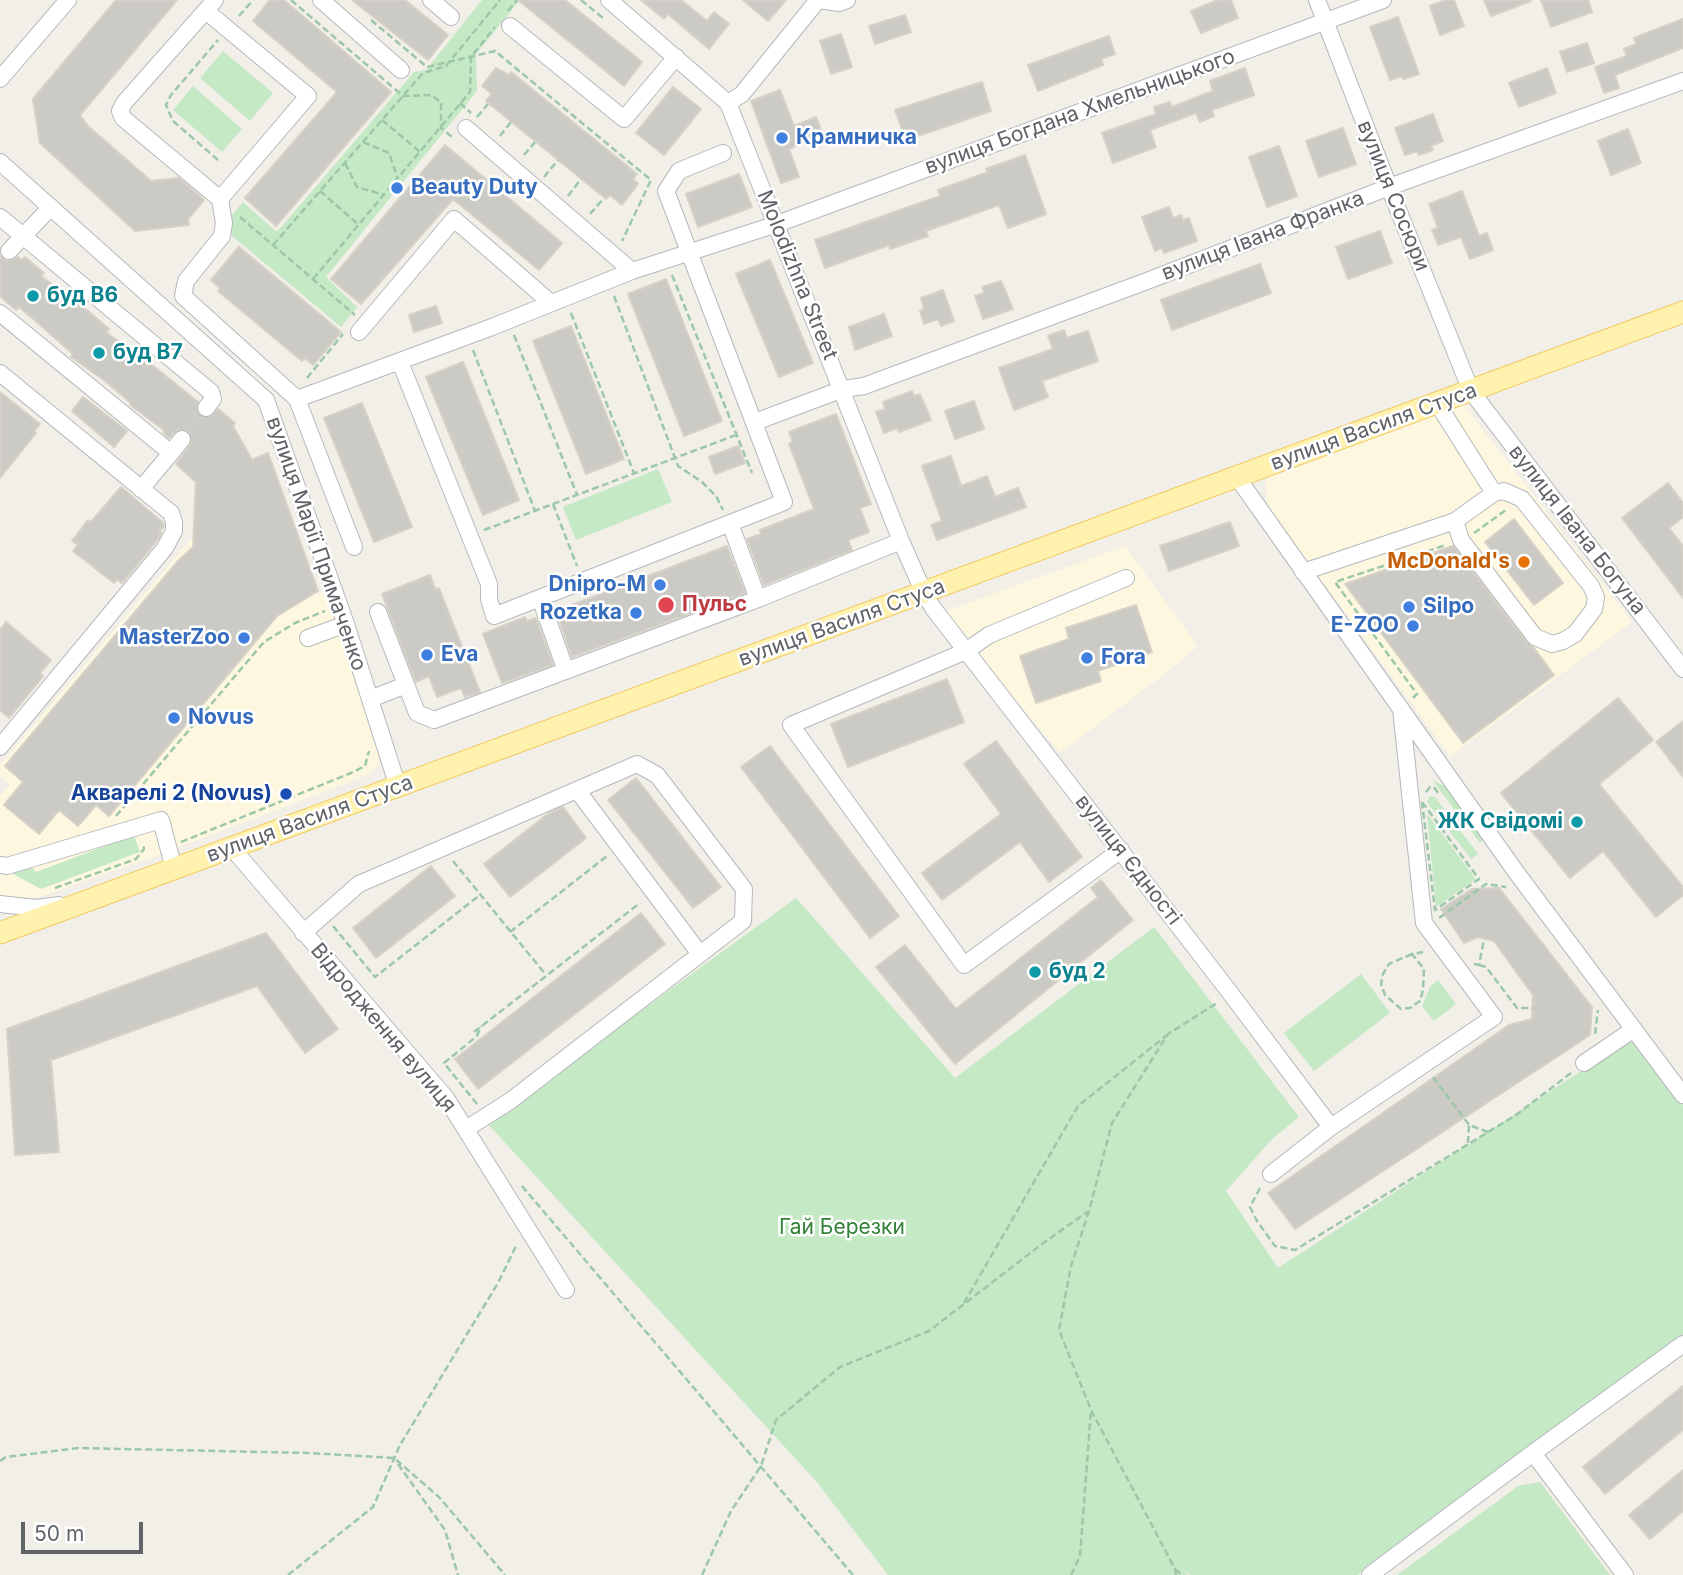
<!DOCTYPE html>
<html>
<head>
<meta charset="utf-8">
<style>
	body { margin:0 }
	#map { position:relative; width:1683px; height:1575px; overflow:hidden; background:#f1efe8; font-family:Inter,sans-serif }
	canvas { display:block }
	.scale { position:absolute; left:21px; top:1522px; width:122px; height:32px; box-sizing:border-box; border:4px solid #5f6368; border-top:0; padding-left:9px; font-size:21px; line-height:24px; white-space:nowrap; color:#5f6368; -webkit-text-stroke:5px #fff; paint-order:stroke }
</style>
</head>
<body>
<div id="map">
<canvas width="1683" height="1575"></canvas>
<div class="scale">50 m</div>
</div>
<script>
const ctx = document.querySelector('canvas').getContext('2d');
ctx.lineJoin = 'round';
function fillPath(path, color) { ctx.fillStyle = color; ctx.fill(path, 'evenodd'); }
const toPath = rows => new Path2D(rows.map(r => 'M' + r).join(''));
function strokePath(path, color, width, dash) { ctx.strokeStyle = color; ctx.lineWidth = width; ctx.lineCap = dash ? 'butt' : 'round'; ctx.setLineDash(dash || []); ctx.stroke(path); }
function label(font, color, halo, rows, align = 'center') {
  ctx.font = font + ' Inter,sans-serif'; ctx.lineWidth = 5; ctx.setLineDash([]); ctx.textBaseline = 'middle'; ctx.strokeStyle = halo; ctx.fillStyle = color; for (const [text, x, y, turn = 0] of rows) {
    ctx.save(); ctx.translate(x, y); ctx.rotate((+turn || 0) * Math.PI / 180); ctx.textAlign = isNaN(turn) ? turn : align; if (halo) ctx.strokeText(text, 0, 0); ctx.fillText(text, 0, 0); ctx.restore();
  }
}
fillPath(toPath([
	[1462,403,1632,622,1450,756,1267,506,1266,479],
	[214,512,306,598,327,590,381,754,377,766,368,775,153,857,43,896,27,900,0,899,0,796,10,785,0,777,0,765],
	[1125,546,1198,646,1176,665,1060,753,943,612]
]), '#fef7e0');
fillPath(toPath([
	[482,0,520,0,476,54,477,91,326,277,357,307,341,327,231,235,232,215,243,202,277,232,414,72,426,70],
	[223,51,273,93,250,121,200,78],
	[193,86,242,129,222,152,173,110],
	[658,469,672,502,576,540,563,507],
	[1433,781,1445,786,1484,839,1480,843],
	[1430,796,1435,797,1478,854,1471,859,1427,802],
	[1427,814,1476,879,1436,907],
	[134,835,140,852,41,889,13,874,14,862,28,863,36,872],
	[796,898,955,1078,1154,927,1299,1117,1272,1139,1226,1191,1278,1268,1632,1038,1683,1105,1683,1337,1439,1513,1358,1575,1190,1575,1182,1568,1188,1575,888,1575,816,1481,487,1123],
	[1361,974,1390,1013,1314,1071,1284,1033],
	[1438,980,1456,1004,1434,1021,1422,1006,1430,987],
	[1540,1482,1610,1575,1397,1575,1518,1486]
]), '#c5e8c5');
const building = toPath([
	[116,0,177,0,80,115,88,126,151,181,179,178,204,200,188,219,189,225,135,231,40,143,33,99,116,0],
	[270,0,284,0,391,92,276,226,245,198,337,92,253,21,270,0],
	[352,0,405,0,448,35,428,60,352,0],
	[518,0,565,0,642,62,624,86,518,0],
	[641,0,681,0,707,21,714,12,729,24,709,49,668,14,664,19,641,0],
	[743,0,786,0,768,21,743,0],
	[1218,0,1231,0,1238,18,1201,33,1191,11,1218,0],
	[1446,0,1454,0,1464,26,1440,35,1430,6,1446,0],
	[1484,0,1530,0,1531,1,1491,16,1484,0],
	[1541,0,1588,0,1592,12,1551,27,1541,0],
	[905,15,911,32,875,44,869,26,905,15],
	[1398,17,1419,74,1403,79,1402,76,1390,80,1370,27,1398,17],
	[1683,19,1683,48,1615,75,1619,88,1604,93,1595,67,1627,56,1624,49,1636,44,1634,38,1683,19],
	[841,34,852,67,831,74,820,41,841,34],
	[1109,36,1115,54,1101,59,1103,65,1038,91,1028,65,1109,36],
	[1587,43,1594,63,1567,72,1560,52,1587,43],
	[496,68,509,75,511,72,637,174,633,179,638,184,622,205,610,195,606,199,486,101,492,94,482,86,496,68],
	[1245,68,1254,95,1212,110,1214,116,1200,122,1196,113,1150,130,1156,147,1113,163,1102,133,1156,114,1154,107,1170,102,1172,107,1213,91,1210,81,1245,68],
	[1547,68,1556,93,1519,107,1509,83,1547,68],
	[982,82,991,111,906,140,895,110,982,82],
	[673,87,701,109,664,155,636,133,673,87],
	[780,90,794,126,816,117,823,135,789,149,799,177,781,183,751,101,780,90],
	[1433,114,1443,141,1431,146,1433,150,1419,155,1417,151,1405,155,1395,128,1433,114],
	[1343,128,1356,164,1319,177,1306,141,1343,128],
	[1628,129,1641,163,1611,175,1598,141,1628,129],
	[445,145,562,243,539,270,453,199,361,304,331,279,445,145],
	[1279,146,1297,196,1267,207,1249,157,1279,146],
	[1025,155,1046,214,1008,228,999,205,926,231,928,236,890,249,889,245,825,268,815,240,940,196,938,190,988,172,986,169,1025,155],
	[739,174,752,207,698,227,686,194,739,174],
	[1462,191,1479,236,1487,233,1493,250,1470,259,1461,237,1438,245,1432,230,1438,228,1429,204,1462,191],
	[1169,207,1173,218,1181,215,1183,220,1189,218,1197,241,1164,253,1162,248,1155,251,1142,217,1169,207],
	[1380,231,1392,263,1348,279,1336,247,1380,231],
	[239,247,341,332,313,365,305,358,302,361,218,291,220,288,211,280,239,247],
	[0,256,7,261,18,257,22,260,25,257,44,273,41,276,68,297,69,295,109,329,106,332,134,354,136,352,198,402,196,411,200,417,209,418,218,409,235,423,233,426,252,460,268,453,318,591,277,616,109,816,96,805,78,826,59,810,39,834,4,805,23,782,5,766,178,561,193,547,196,482,176,464,192,441,189,431,179,429,169,438,163,432,164,430,130,405,131,403,104,380,71,357,73,354,39,324,19,307,16,310,0,296,0,256],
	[770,260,813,363,779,377,736,274,770,260],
	[1260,264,1271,293,1172,330,1161,300,1260,264],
	[666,279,722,421,684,436,628,294,666,279],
	[1001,281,1013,309,983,319,975,296,984,293,982,287,1001,281],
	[943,290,954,321,941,326,938,319,924,324,920,311,924,309,921,298,943,290],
	[436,306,442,323,414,332,409,315,436,306],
	[884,314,892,336,855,350,849,327,884,314],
	[571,326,624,459,586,474,533,341,571,326],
	[1064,330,1067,338,1088,331,1098,361,1042,381,1048,397,1014,410,999,368,1053,349,1048,336,1064,330],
	[463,362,519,500,483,515,426,377,463,362],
	[912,391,914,396,920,394,931,420,899,432,897,428,884,433,876,412,885,409,883,402,912,391],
	[0,392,40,424,34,431,36,433,0,478,0,392],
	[83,397,127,431,114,447,72,411,83,397],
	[974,401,984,429,955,439,945,411,974,401],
	[362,403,412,527,374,542,324,418,362,403],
	[836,414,871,504,860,508,869,532,848,540,852,550,764,585,747,539,761,534,760,530,814,509,789,444,793,442,789,432,836,414],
	[738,446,745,463,715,474,709,457,738,446],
	[951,456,961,486,987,476,995,497,1018,488,1026,507,937,540,931,525,942,521,922,466,951,456],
	[1668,483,1683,503,1683,517,1669,528,1683,546,1683,598,1622,518,1668,483],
	[121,487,163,523,164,526,159,532,161,533,159,538,122,583,117,579,114,583,73,551,78,545,72,541,88,520,91,522,121,487],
	[1514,519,1563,583,1534,605,1485,542,1514,519],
	[1230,522,1239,546,1169,571,1160,546,1230,522],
	[727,546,745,593,572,657,556,611,727,546],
	[1453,546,1527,643,1534,648,1554,675,1463,743,1345,584,1453,546],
	[430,575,435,589,439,588,480,692,465,697,461,688,437,697,429,676,416,682,382,594,430,575],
	[1136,605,1152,652,1098,671,1101,681,1036,703,1020,656,1069,639,1066,628,1136,605],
	[525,617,527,621,536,618,553,665,502,683,483,634,525,617],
	[6,622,51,660,40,673,43,676,9,718,0,710,0,630,6,622],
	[947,679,964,722,848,767,831,724,947,679],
	[1618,698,1653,740,1599,784,1683,887,1683,895,1656,917,1603,851,1570,878,1501,793,1618,698],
	[1683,721,1683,777,1656,742,1683,721],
	[996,741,1082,857,1049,882,1020,842,942,900,922,873,1001,814,964,764,996,741],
	[770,746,899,916,870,938,741,767,770,746],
	[636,778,721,887,693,908,608,800,636,778],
	[563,807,586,838,510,897,484,864,549,813,563,807],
	[431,866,455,896,376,958,353,928,431,866],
	[1101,880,1133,920,955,1064,876,967,905,945,956,1009,1098,897,1091,888,1101,880],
	[1499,888,1592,1007,1590,1035,1295,1229,1268,1193,1509,1025,1532,1019,1533,995,1494,941,1478,937,1464,943,1441,909,1472,889,1499,888],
	[641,913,665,944,478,1089,455,1059,641,913],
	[266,933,338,1029,305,1053,257,986,51,1060,59,1152,15,1155,7,1029,266,933],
	[1683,1386,1683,1430,1605,1494,1583,1467,1683,1386],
	[1683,1470,1683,1511,1650,1539,1629,1515,1683,1470]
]);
fillPath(building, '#cccac5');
strokePath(building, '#d6d1c6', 2);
strokePath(toPath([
	[182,439,206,408]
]), '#ccccc8', 16, [16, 8]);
const minor = toPath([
	[215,0,124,103,120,111,123,118,220,199,224,223,222,236,186,281,183,296,297,399,354,547],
	[321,0,401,70],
	[431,0,451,17],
	[609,0,728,103,901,541,924,593,933,608,1231,994,1331,1127],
	[820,0,839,3,847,0],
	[1317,0,1389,187,1471,391,1683,669],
	[206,11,308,96,220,199],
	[510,26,624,119,676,57],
	[0,79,68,0],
	[728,103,742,94,818,0],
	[466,128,632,271],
	[0,162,266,400,346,624,398,787],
	[0,217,211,392,213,399,206,408],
	[9,251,51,207],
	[0,313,171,453,182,439],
	[359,332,454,219,551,303],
	[400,362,489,584,489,599,494,616,784,502,666,191,679,171,723,153],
	[0,373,171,513,174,522,174,531,165,548,0,747],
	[297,399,492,327,632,271,777,224,1383,0],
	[755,422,843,389,864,386,1147,281,1389,187,1683,81],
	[1237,477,1516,872,1683,1095],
	[141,489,171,453],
	[1455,521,1461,540,1535,637,1552,644,1563,641,1575,634,1594,609,1596,597,1591,586,1522,499,1504,491,1494,493],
	[730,523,758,599],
	[1303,572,1455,521,1494,493,1437,403],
	[540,598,566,671],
	[378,612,417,713,434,720,758,599,901,541],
	[308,638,346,624],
	[370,699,406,685],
	[577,790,700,954],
	[232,848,446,1098,566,1290],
	[1121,850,964,965,791,725,966,651,989,635,1126,578],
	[0,865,7,866,161,820,174,869],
	[0,904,36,908,59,905],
	[303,933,359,884,637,764,657,775,744,889,743,921,510,1101,466,1129],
	[1584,1063,1634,1029],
	[1271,1174,1331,1127,1494,1017,1424,923,1401,709],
	[1533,1453,1625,1575],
	[1370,1575,1533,1453,1683,1344]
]);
const major = toPath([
	[0,933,1683,312]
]);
strokePath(minor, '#b5b8bc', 18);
strokePath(major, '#f2c960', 23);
strokePath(toPath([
	[291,0,403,96,431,95,441,102,441,128,452,137],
	[581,0,603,18],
	[508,11,517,0],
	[239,16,253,0],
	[371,20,427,67,495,51,651,180,622,241],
	[460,103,471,113],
	[477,117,488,104],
	[382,120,420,152],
	[500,136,511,122],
	[363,142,389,153,398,179],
	[524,155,535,142],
	[218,160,173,121,166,105,171,95,218,40],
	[345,163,357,187,384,195],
	[544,177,558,160],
	[320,191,359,225],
	[568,196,581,179],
	[590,214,604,198],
	[240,217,355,315],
	[273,245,423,73,446,66,500,0],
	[672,275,752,473],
	[313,279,470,92,471,57,495,27],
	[614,296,678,466,702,482,716,496,723,510],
	[571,313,634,473],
	[514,335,577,495],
	[473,350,535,511],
	[307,378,343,334],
	[553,504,577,566],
	[484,530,736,435],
	[1474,533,1506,510],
	[1413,698,1417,694,1335,582,1446,545],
	[1426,792,1430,787,1434,787,1438,793],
	[1422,802,1479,879,1435,910,1422,802],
	[116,816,264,642,295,623,325,611],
	[181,842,351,773,365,766,369,751],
	[453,861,546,975],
	[55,888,136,859,144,849,143,843],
	[1439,918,1486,884,1506,887],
	[333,926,375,977,480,895],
	[510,932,607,856],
	[1412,954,1389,964,1383,974,1381,984,1385,995,1401,1009,1410,1008,1420,1001,1423,990,1424,969,1412,954,1423,952],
	[1474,964,1479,965,1484,939],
	[1479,965,1486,967,1517,1008,1533,1008],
	[474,1032,640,903],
	[1595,1034,1598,1010],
	[1433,1077,1469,1125,1488,1132],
	[477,1104,444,1063,477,1036,481,1026],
	[1468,1143,1469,1125],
	[522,1186,853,1575],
	[1260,1188,1250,1207,1257,1221,1275,1246,1295,1250,1516,1115,1571,1073],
	[964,1303,1078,1106,1166,1036],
	[0,1461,6,1457,78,1448,309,1453,394,1458,439,1497,505,1575],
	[398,1464,445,1530,458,1575],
	[1175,1569,1182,1575],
	[288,1575,373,1507,400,1445,498,1283,517,1244],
	[702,1575,731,1511,761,1466,776,1420,840,1367,929,1331,1042,1244,1087,1212],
	[1071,1575,1080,1556,1091,1410],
	[1176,1575,1175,1569,1091,1410,1059,1330,1071,1266,1089,1211,1112,1123,1168,1034,1217,1003]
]), '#9cc7a9', 2.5, [7, 3.5]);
strokePath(minor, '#fff', 16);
strokePath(major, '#fff2af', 21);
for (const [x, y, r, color] of [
	[782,138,7,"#3f7fe0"],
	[397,188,7,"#3f7fe0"],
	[33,296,7,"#0f9aa8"],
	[99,353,7,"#0f9aa8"],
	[1524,562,7,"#e8710a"],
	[660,585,7,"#3f7fe0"],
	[666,605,9,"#e0444e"],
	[1409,607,7,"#3f7fe0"],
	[636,613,7,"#3f7fe0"],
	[1413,626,7,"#3f7fe0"],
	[244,638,7,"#3f7fe0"],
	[427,655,7,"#3f7fe0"],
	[1087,658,7,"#3f7fe0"],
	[174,718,7,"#3f7fe0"],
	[286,794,7,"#1a4fb4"],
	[1577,822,7,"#0f9aa8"],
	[1035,972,7,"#0f9aa8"]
]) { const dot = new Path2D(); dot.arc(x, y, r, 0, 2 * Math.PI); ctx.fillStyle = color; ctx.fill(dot); strokePath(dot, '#fff', 2.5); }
label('21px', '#5f6368', '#fff', [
	["вулиця Богдана Хмельницького",1080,112,-20],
	["вулиця Сосюри",1393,196,68],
	["вулиця Івана Франка",1263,236,-21],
	["Molodizhna Street",797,275,68],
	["вулиця Василя Стуса",1374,427,-20],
	["вулиця Івана Богуна",1577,530,52],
	["вулиця Марії Примаченко",316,544,71],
	["вулиця Василя Стуса",842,623,-20],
	["вулиця Василя Стуса",310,819,-20],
	["вулиця Єдності",1128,860,52],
	["Відродження вулиця",383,1028,50]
]);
label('bold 21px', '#366cbe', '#fff', [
	["Крамничка",796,138],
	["Beauty Duty",411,188],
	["Dnipro-M",646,585,"right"],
	["Silpo",1423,607],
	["Rozetka",622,613,"right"],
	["E-ZOO",1399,626,"right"],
	["MasterZoo",230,638,"right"],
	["Eva",441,655],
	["Fora",1101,658],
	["Novus",188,718]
], 'left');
label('bold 21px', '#0d838f', '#fff', [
	["буд В6",47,296],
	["буд В7",113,353],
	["ЖК Свідомі",1563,822,"right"],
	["буд 2",1049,972]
], 'left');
label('bold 21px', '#c56008', '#fff', [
	["McDonald's",1510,562]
], 'right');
label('bold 21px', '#be3a42', '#fff', [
	["Пульс",682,605]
], 'left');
label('bold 21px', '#164399', '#fff', [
	["Акварелі 2 (Novus)",272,794]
], 'right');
label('21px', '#348238', '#fff', [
	["Гай Березки",842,1228]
]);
</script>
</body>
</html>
